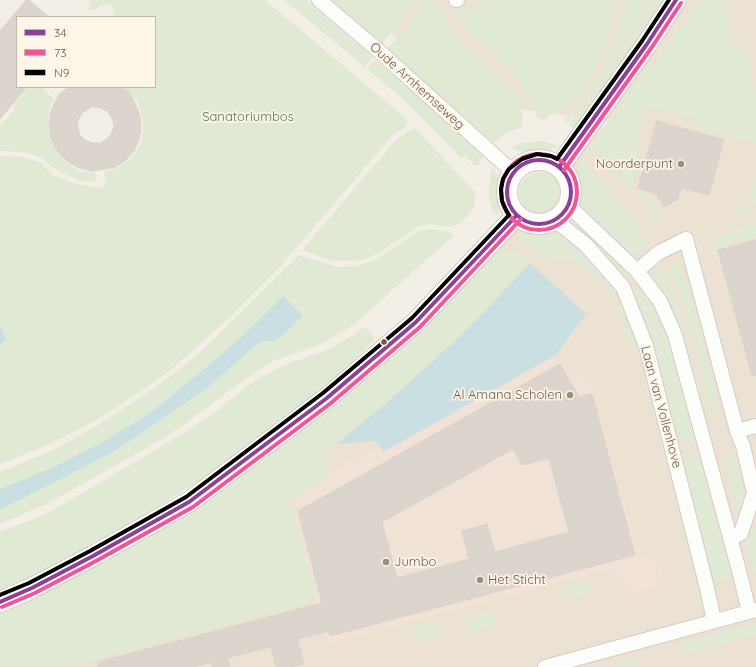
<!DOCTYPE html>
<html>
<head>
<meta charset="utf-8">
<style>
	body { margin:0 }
	#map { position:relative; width:756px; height:667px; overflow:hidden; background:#f3efe7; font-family:Quicksand,sans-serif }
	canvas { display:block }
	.legend { position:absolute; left:16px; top:16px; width:140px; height:72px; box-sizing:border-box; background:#fdf5e7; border:1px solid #c3b7a9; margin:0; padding:5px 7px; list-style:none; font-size:12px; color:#6d594b }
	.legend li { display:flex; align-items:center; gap:8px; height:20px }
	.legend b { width:20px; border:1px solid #c3b7a9 }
</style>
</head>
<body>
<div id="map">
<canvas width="756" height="667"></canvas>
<ul class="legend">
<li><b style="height:5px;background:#8f3f98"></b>34</li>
<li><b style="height:5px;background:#ef5597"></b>73</li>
<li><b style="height:5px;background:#000"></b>N9</li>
</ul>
</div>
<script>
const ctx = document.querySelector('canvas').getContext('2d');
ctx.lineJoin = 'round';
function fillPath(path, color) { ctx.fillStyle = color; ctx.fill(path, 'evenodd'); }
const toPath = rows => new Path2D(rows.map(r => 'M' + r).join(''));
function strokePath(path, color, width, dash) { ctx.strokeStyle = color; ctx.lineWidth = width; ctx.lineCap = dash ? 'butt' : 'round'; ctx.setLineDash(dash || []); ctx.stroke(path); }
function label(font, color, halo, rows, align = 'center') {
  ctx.font = font + ' Quicksand,sans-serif'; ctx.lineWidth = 3.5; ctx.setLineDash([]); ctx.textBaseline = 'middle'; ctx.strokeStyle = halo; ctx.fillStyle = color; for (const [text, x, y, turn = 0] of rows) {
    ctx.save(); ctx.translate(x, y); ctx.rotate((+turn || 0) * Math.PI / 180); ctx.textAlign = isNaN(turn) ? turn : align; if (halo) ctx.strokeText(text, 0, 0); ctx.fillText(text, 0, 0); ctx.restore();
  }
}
fillPath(toPath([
	[352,0,756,0,756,667,0,667,175,549,609,122,474,102]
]), '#ece2d4');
fillPath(toPath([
	[549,352,591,387,640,557,658,559,663,579,657,587,630,594,627,582,610,569,329,643,276,503]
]), '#f1e2d8');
fillPath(toPath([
	[90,0,265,0,396,110,406,119,407,122,405,127,393,135,386,143,279,268,230,317,172,369,153,383,102,417,50,444,0,464,0,156,23,157,41,163,53,175,75,184,101,188,106,182,104,171,118,168,131,158,140,145,143,132,142,116,137,100,122,87,155,87,155,17,114,17,112,4,99,6,99,9,88,10],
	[284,0,307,0,373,57,365,67],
	[324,0,419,0,382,44,379,41,375,44],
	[428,0,432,0,444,11,445,21,449,30,517,96,522,112,522,127,508,132,494,143,388,55,391,51,388,48],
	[481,0,610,0,614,13,607,40,598,63,578,94,559,114,554,112,542,122,541,119,536,118,534,106,530,96,522,85,461,24,456,16,457,8,460,6,471,15,482,2],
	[626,0,650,0,600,81,568,123,564,120,566,118,578,104,597,78,606,64,615,41],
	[653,0,663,0,627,59,574,129,569,125,606,77],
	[701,0,733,0,724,2,733,47,743,45,756,97,756,143,695,126,697,119,646,105,634,147,640,149,637,160,639,161,631,191,619,177,591,148,642,75,652,66,684,25],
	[375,60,486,152,478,165,474,165,465,155,461,158,403,99,367,69],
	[28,87,41,87,54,99,49,109,48,124,49,135,53,146,61,158,71,166,80,171,95,172,96,180,94,182,78,180,52,167,42,158,25,152,0,151,0,126,15,109,13,106],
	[415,128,474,191,475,198,474,207,461,223,454,226,449,227,432,224,417,227,382,251,369,258,355,261,333,261,302,250,395,141,402,135],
	[543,141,559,146,550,151,528,154,525,156,523,152,510,148,518,144,528,142],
	[580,158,581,158,625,211,649,247,632,255,589,219,580,208,577,197,576,171],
	[493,167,499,179,504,181,499,214,496,215,492,210,489,197,489,188,491,172],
	'519 193a21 21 0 1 1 42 0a21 21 0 1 1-42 0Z',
	[756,174,756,203,747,213,735,216,734,213,748,206],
	[638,188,646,191,662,217,660,223,657,222,637,193],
	[569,215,624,267,629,273,625,278,568,220,567,217],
	[756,221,756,237,724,245,725,248,714,252,711,239,731,232],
	[429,229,449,232,451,233,453,236,357,322,344,331,316,346,275,360,254,373,182,426,162,439,49,503,0,524,0,509,18,501,117,450,206,389,260,342,273,341,284,334,297,321,283,297,251,328,216,359,150,413,107,439,58,465,0,489,0,472,54,450,103,422,153,389,185,365,212,341,299,255,338,267,356,266,373,261,387,253,418,231],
	[533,229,554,229,566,234,609,280,615,290,611,292,579,263,571,260,548,259,538,255,517,235,521,231],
	[503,247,511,254,515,250,530,263,472,324,408,385,361,424,336,444,323,451,332,467,324,471,328,479,290,500,317,600,67,667,0,667,0,613,27,600,215,495,262,461,342,401,389,360,471,282],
	[681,263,718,402,712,412,679,292,669,266],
	[662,268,666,273,676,299,707,417,708,421,706,424,704,423,674,311,663,290,649,274],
	[640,286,662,320,671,340,698,442,675,439,633,294],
	[624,305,638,342,628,344,619,310],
	[365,326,375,338,341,376,230,461,129,525,82,551,0,592,0,532,46,514,67,502,171,441,214,413,246,387,261,377,285,365,327,350,354,335],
	[732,453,745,502,740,516,739,516,723,455],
	[677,454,697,457,697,459,705,461,736,577,711,584],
	[752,528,756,528,756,572,754,572,746,543,746,537,749,530],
	[589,580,591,592,568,599,565,586],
	[492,610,497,625,470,633,466,618],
	[434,621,439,636,416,642,412,626],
	[756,623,756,635,683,654,682,656,679,643],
	[630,657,635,660,639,667,619,667,617,660]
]), '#dfe9d3');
fillPath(toPath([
	[530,263,586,314,556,355,383,452,377,441,336,444,384,405,452,344,491,305],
	[283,296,303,316,284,334,273,341,260,342,206,389,117,450,18,501,0,509,0,489,58,465,107,439,150,413,216,359,251,328],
	[0,327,6,338,1,344,0,349]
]), '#cadfe2');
const building = toPath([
	[26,0,29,0,49,17,17,17,17,87,27,87,0,119,0,31,26,0],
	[69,87,121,87,130,94,136,105,140,116,141,128,139,140,134,151,126,160,116,167,94,171,82,169,71,164,61,156,54,146,50,135,49,123,51,111,59,94,69,87],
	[92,107,100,108,107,111,111,117,113,121,114,126,111,134,107,139,100,143,92,143,85,140,80,135,78,128,78,120,82,113,92,107],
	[657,121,724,140,709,195,682,188,678,199,664,207,656,194,638,188,657,121],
	[756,240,756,375,752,376,718,250,756,240],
	[560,364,579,397,592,394,635,555,330,636,329,631,297,639,304,664,292,667,276,667,271,647,227,658,230,667,213,667,211,662,193,667,98,667,98,662,322,603,298,511,560,364],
	[513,449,522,465,549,458,569,532,495,552,487,524,473,528,462,531,469,559,397,578,382,522,513,449]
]);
fillPath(building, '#dcd5cd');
strokePath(building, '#dbd3ca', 1);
const minor = toPath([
	[319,0,380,52,514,173],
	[456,0,457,0],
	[569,206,637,271,660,301,675,335,741,578,749,612],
	[555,220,586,245,623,287,646,346,707,588,714,621],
	[637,271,658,253,686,239,737,431,743,446,754,493,741,533,730,539],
	[737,431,756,426],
	[545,667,756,610]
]);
const secondary = toPath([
	'507 192a32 32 0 1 1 64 0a32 32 0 1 1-64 0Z',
	[559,167,647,44,676,0],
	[0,602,32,588,93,556,189,502,327,398,416,322,517,215]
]);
strokePath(minor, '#d2ccc6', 16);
strokePath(secondary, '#d2cbc4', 22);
strokePath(minor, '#fdfdfb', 14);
strokePath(secondary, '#fdfdfb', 20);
strokePath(toPath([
	'507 192a32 32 0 1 1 64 0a32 32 0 1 1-64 0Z',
	[559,167,647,44,676,0],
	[0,602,32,588,93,556,189,502,327,398,416,322,517,215]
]), '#8f3f98', 4);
strokePath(toPath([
	'501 192a38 38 0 1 1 76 0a38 38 0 1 1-76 0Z',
	[564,170,652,47,681,3],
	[2,607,35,593,96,561,193,507,331,403,420,327,521,219]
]), '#ef5597', 4);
strokePath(toPath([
	[0,595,29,583,90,551,186,497,323,393,412,318,509,215,506,210,502,201,501,189,503,179,509,169,522,159,537,154,551,156,557,159,642,41,669,0]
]), '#000', 4);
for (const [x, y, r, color] of [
	[681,164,4,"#9c8e82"],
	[384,342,3.5,"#6d594b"],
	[570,395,4,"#9c8e82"],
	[386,562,4,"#9c8e82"],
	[480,580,4,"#9c8e82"]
]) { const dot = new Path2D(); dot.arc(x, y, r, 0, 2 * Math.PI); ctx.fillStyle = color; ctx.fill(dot); strokePath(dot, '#fdf5e7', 1.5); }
label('13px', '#6d594b', '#fdf5e7', [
	["Oude Arnhemseweg",417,86,42],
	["Laan van Vollenhove",661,407,75]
]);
label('13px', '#547847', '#fdf5e7', [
	["Sanatoriumbos",248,117]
]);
label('13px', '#6d594b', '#fdf5e7', [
	["Noorderpunt",673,164],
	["Al Amana Scholen",562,395],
	["Jumbo",394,562,"left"],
	["Het Sticht",488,580,"left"]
], 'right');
</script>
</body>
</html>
